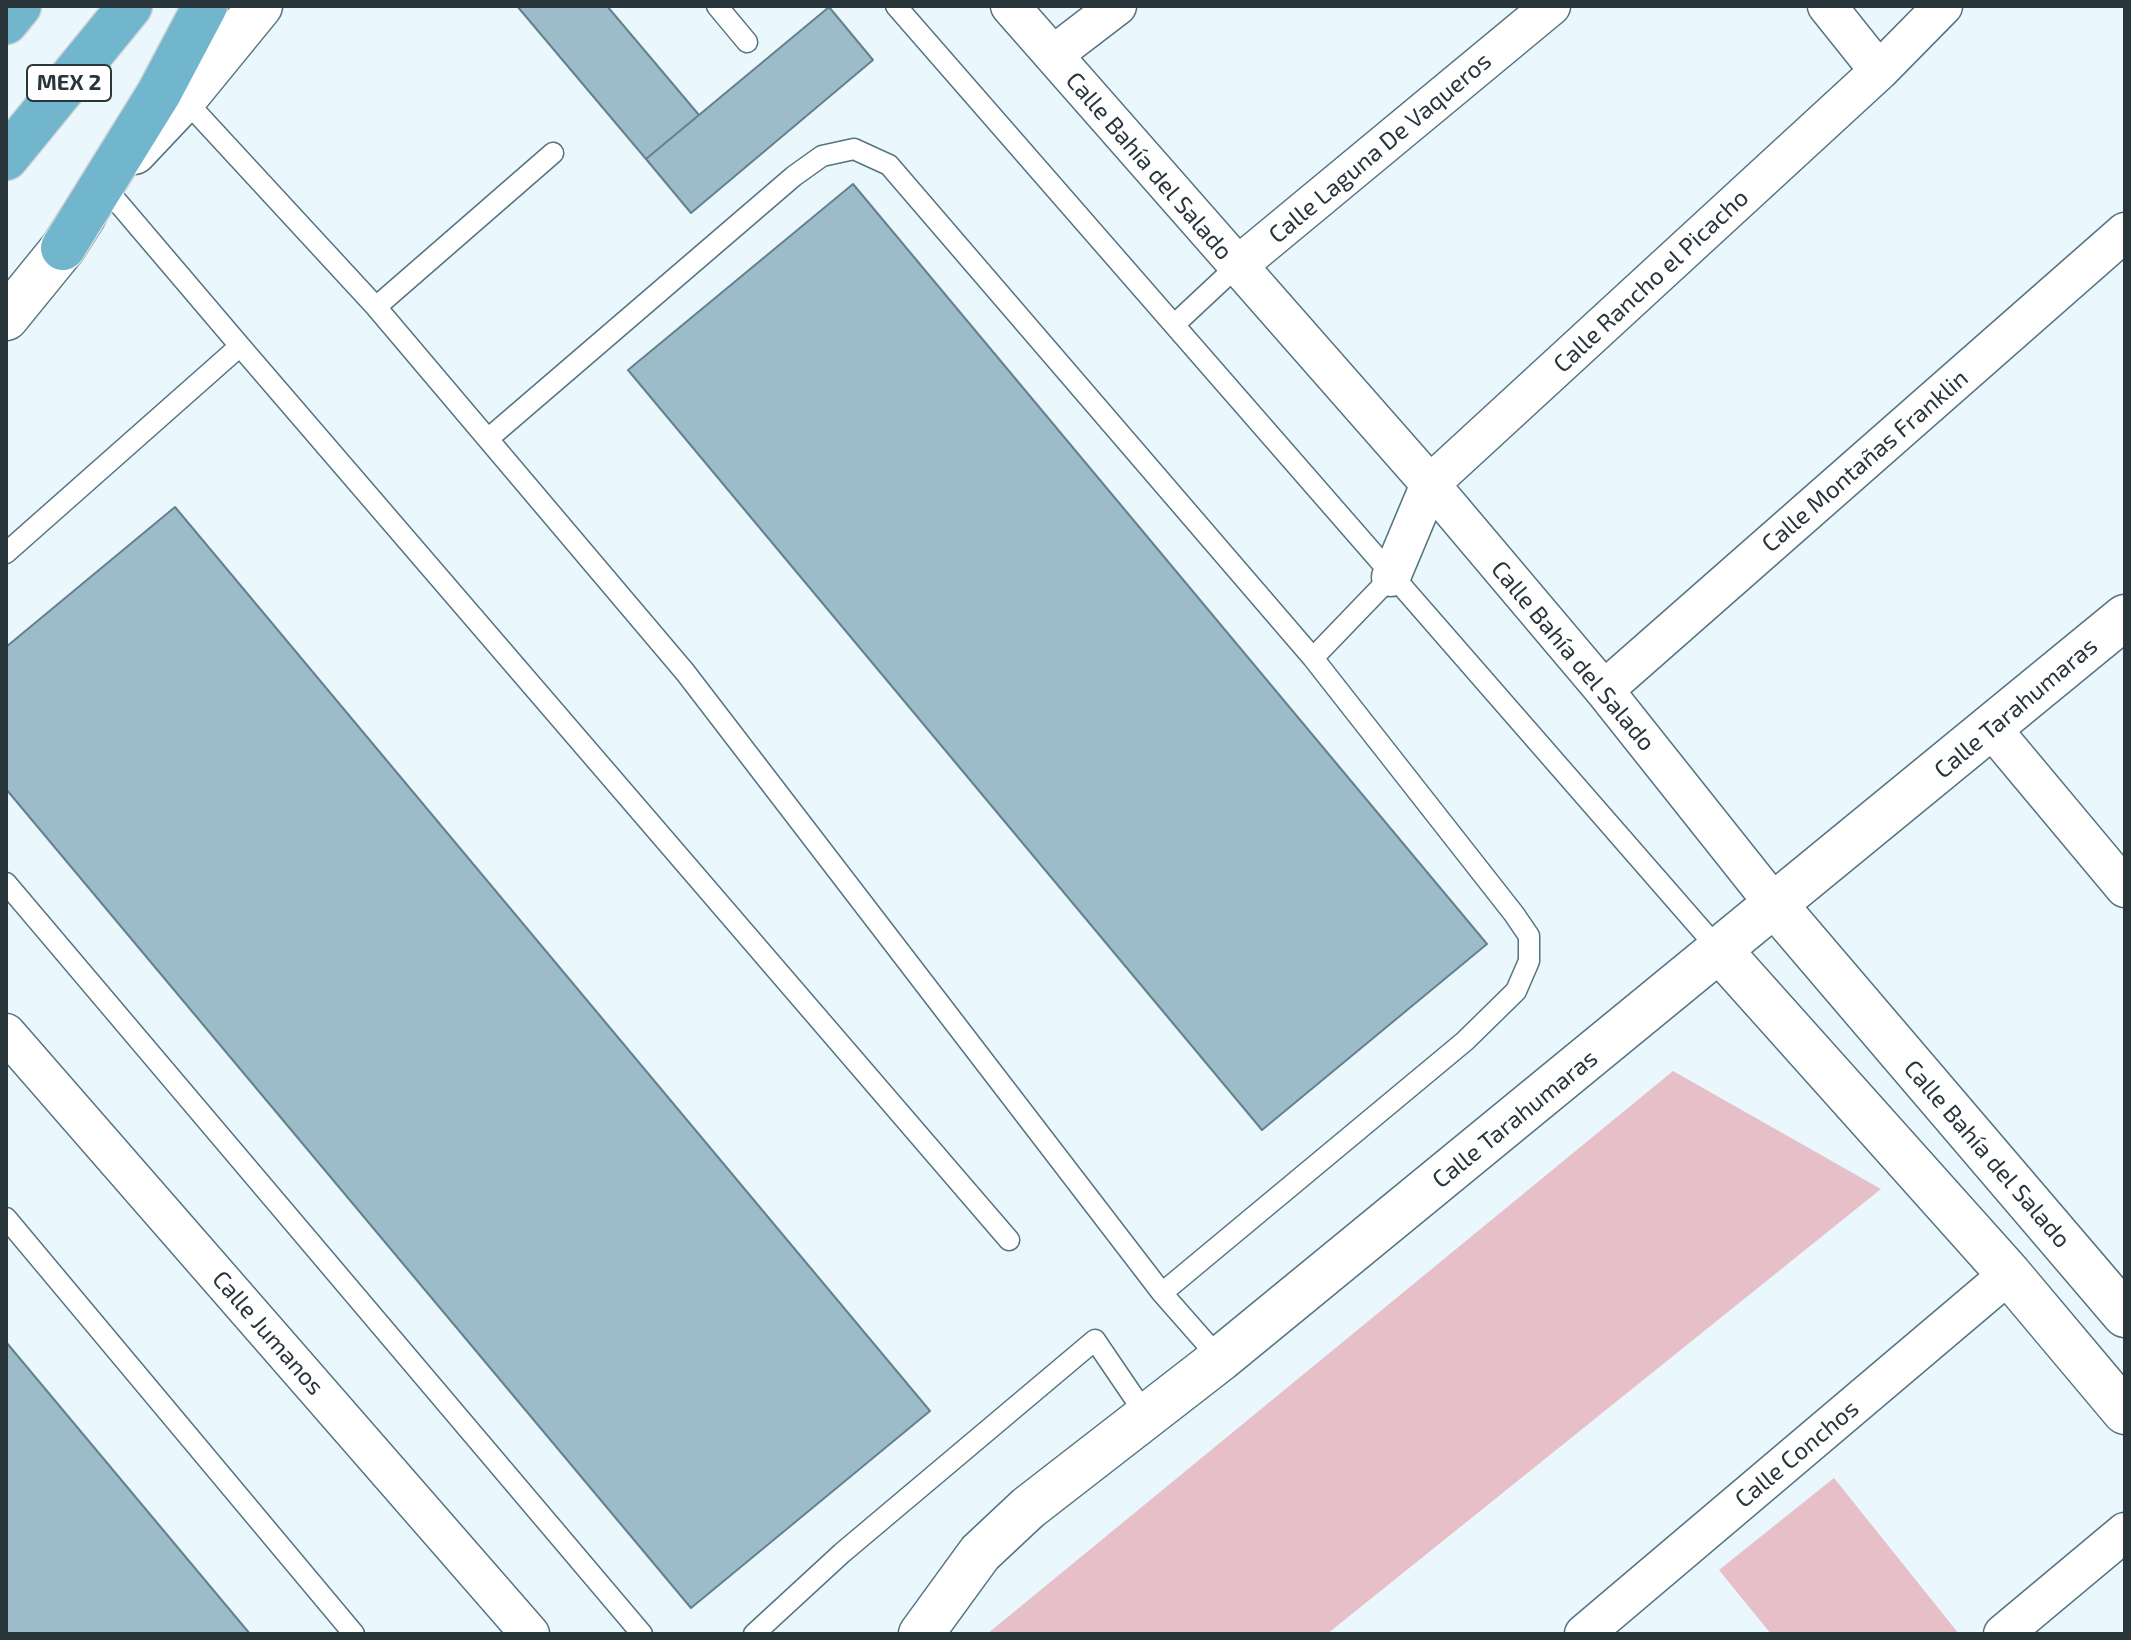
<!DOCTYPE html>
<html>
<head>
<meta charset="utf-8">
<style>
	body { margin:0 }
	#map { position:relative; width:2131px; height:1640px; overflow:hidden; background:#eaf7fd; font-family:"Exo 2",sans-serif }
	canvas { display:block }
	.frame { position:absolute; inset:0; border:8px solid #28353a; pointer-events:none }
</style>
</head>
<body>
<div id="map">
<canvas width="2131" height="1640"></canvas>
<div class="frame"></div>
</div>
<script>
const ctx = document.querySelector('canvas').getContext('2d');
ctx.lineJoin = 'round';
function fillPath(path, color) { ctx.fillStyle = color; ctx.fill(path, 'evenodd'); }
const toPath = rows => new Path2D(rows.map(r => 'M' + r).join(''));
function strokePath(path, color, width, dash) { ctx.strokeStyle = color; ctx.lineWidth = width; ctx.lineCap = dash ? 'butt' : 'round'; ctx.setLineDash(dash || []); ctx.stroke(path); }
function label(font, color, halo, rows, align = 'center') {
  ctx.font = font + ' "Exo 2",sans-serif'; ctx.lineWidth = 7; ctx.setLineDash([]); ctx.textBaseline = 'middle'; ctx.strokeStyle = halo; ctx.fillStyle = color; for (const [text, x, y, turn = 0] of rows) {
    ctx.save(); ctx.translate(x, y); ctx.rotate((+turn || 0) * Math.PI / 180); ctx.textAlign = isNaN(turn) ? turn : align; if (halo) ctx.strokeText(text, 0, 0); ctx.fillText(text, 0, 0); ctx.restore();
  }
}
fillPath(toPath([
	[1673,1071,1881,1189,1327,1634,987,1634],
	[1834,1478,1959,1634,1771,1634,1719,1570]
]), '#e6bfc9');
const building = toPath([
	[517,6,607,6,699,115,646,159,517,6],
	[829,7,873,60,691,213,646,159,829,7],
	[853,184,1487,944,1262,1130,628,370,853,184],
	[175,507,930,1411,691,1608,6,789,6,647,175,507],
	[6,1342,250,1634,6,1634,6,1342]
]);
fillPath(building, '#9cbcca');
strokePath(building, '#63818e', 2);
const service = toPath([
	[717,6,747,42],
	[896,6,1720,951],
	[184,99,376,307,685,672,1162,1293,1220,1359],
	[376,307,553,153],
	[1175,324,1236,267],
	[240,346,1009,1240],
	[489,438,794,176,822,156,854,149,889,165,1313,658,1514,914,1529,936,1529,961,1516,991,1465,1041,1162,1293],
	[6,553,240,346,103,185],
	[1313,658,1391,577],
	[6,883,642,1634],
	[6,1218,354,1634],
	[754,1634,842,1553,1095,1340,1146,1415]
]);
const minor = toPath([
	[1010,6,1430,484,1604,690,1775,905],
	[1827,6,1879,71],
	[1053,55,1117,6],
	[1236,267,1551,6],
	[1391,577,1430,484,1879,71,1943,6],
	[1604,690,2125,232],
	[1992,729,2125,888],
	[6,1033,530,1634],
	[1584,1634,2009,1274],
	[2003,1634,2125,1532]
]);
const tertiary = toPath([
	[1775,905,2125,1315],
	[1720,951,2009,1274,2125,1412],
	[921,1634,980,1553,1028,1508,1220,1359,2125,617]
]);
const secondary = toPath([
	[134,152,184,99,260,6],
	[6,318,63,248,84,215]
]);
const trunk = toPath([
	[6,22,19,6],
	[6,158,130,6],
	[63,248,159,93,205,6]
]);
strokePath(service, '#557380', 23);
strokePath(minor, '#557380', 41);
strokePath(tertiary, '#557380', 47);
strokePath(secondary, '#557380', 47);
strokePath(trunk, '#d0d3d4', 47);
strokePath(service, '#fff', 20);
strokePath(minor, '#fff', 38);
strokePath(tertiary, '#fff', 44);
strokePath(secondary, '#fff', 44);
strokePath(trunk, '#72b6ce', 44);
for (const [x, y, w] of [
	[69,83,84]
]) { const box = new Path2D(); box.roundRect(x - w / 2, y - 18, w, 36, 6); ctx.fillStyle = '#fff'; ctx.fill(box); strokePath(box, '#28353a', 2); }
label('bold 22px', '#28353a', null, [
	["MEX 2",69,83]
]);
label('24px', '#28353a', '#fff', [
	["Calle Laguna De Vaqueros",1380,148,-40],
	["Calle Bahía del Salado",1149,166,49],
	["Calle Rancho el Picacho",1651,281,-43],
	["Calle Montañas Franklin",1865,461,-41],
	["Calle Bahía del Salado",1573,656,50],
	["Calle Tarahumaras",2016,708,-40],
	["Calle Tarahumaras",1515,1119,-39],
	["Calle Bahía del Salado",1987,1154,49],
	["Calle Jumanos",268,1333,49],
	["Calle Conchos",1797,1454,-40]
]);
</script>
</body>
</html>
